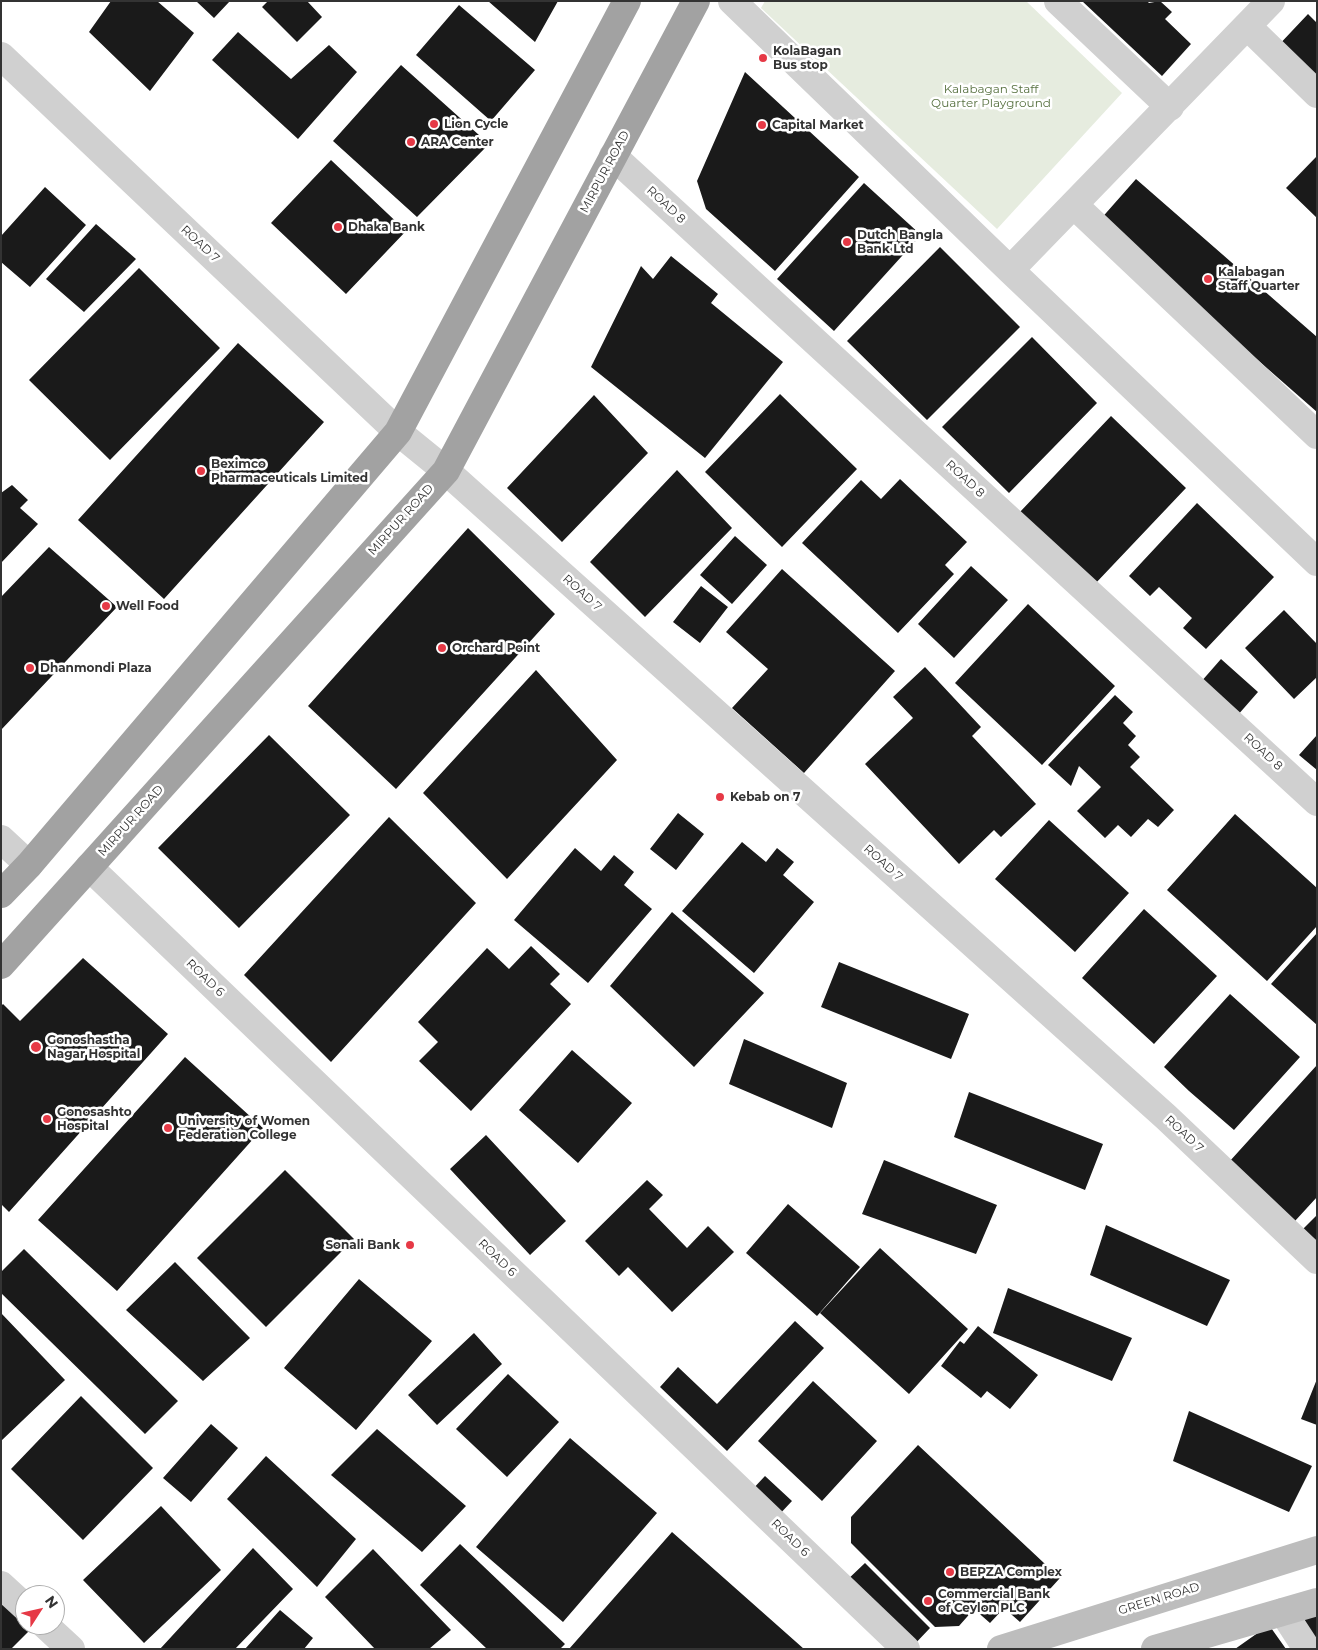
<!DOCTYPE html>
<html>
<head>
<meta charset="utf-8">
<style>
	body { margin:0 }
	#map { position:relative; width:1318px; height:1650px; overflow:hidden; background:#fff; font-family:Montserrat,sans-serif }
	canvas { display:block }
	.frame { position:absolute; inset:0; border:2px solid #333; pointer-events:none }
	.north { position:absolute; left:15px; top:1585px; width:50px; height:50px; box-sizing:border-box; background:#fff; border:1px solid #adadad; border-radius:50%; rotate:55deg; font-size:14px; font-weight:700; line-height:20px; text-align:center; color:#333 }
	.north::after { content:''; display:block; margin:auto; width:18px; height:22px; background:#e63946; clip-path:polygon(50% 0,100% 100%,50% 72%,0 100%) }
</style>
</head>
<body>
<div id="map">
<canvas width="1318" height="1650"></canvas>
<div class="frame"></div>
<div class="north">N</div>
</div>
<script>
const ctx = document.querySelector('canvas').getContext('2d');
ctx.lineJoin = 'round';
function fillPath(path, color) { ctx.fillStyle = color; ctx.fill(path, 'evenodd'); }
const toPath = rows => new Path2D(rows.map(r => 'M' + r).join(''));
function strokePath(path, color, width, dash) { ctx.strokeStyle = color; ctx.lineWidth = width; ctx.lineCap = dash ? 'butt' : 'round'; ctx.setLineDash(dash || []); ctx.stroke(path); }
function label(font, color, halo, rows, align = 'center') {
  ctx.font = font + ' Montserrat,sans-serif'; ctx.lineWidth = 5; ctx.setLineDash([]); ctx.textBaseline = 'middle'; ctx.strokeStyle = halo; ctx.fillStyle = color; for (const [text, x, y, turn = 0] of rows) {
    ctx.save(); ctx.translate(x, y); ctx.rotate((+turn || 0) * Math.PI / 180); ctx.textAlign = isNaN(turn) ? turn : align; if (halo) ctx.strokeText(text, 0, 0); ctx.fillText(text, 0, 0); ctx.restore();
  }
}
fillPath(toPath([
	[765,1,1026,1,1122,93,997,229,761,8]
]), '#e6ecdf');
fillPath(toPath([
	[111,1,157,1,194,33,150,91,89,32],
	[196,1,230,1,214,18],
	[268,1,307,1,322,17,297,42,262,7],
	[488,1,558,1,535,42],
	[1082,1,1147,1,1149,3,1160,1,1172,12,1165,19,1191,44,1162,76],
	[459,5,535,70,491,121,416,55],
	[1308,14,1317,23,1317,88,1275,49],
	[238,32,291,79,329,45,357,72,298,139,212,60],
	[401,65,489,144,417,217,333,141],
	[745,72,859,177,775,271,706,209,697,181],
	[1317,156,1317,218,1286,188],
	[331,160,406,231,346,294,271,223],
	[1136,179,1317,337,1317,412,1099,221],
	[864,183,921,235,834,331,777,279],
	[45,187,86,225,30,287,1,262,1,236],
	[96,224,136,259,84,312,46,279],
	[940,247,1020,327,927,420,847,341],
	[671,256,718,294,711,303,783,362,705,458,591,367,641,266,653,279],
	[139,268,220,348,110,460,29,380],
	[1032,337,1097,403,1009,493,942,427],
	[238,343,324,422,164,599,78,520],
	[780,394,857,469,782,547,705,472],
	[594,395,648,453,562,542,507,488],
	[1111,416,1186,488,1094,585,1019,513],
	[677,470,732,528,645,617,590,562],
	[900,479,967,542,945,565,954,574,898,633,802,543,861,480,881,499],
	[12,485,28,500,20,508,38,524,1,563,1,493],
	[1197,503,1274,577,1206,649,1183,628,1192,618,1159,587,1150,596,1129,576],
	[468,528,555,614,396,789,308,706],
	[735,536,767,565,732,604,700,575],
	[49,547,117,607,1,730,1,597],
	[971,566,1008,600,954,658,918,624],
	[782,569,895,671,804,773,732,708,768,669,726,632],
	[701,586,728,607,700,643,673,622],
	[1028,604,1115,686,1042,765,955,683],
	[1284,610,1317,644,1317,677,1294,699,1245,648],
	[1221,659,1258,692,1237,716,1200,683],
	[925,667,981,727,972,736,1036,804,1001,837,994,830,959,864,865,764,913,718,893,697],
	[536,670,617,760,507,879,423,793],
	[1115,695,1133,712,1123,723,1136,736,1128,745,1140,757,1130,767,1174,810,1158,827,1148,819,1131,837,1118,825,1105,838,1077,811,1101,787,1079,766,1071,786,1048,765],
	[269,735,350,815,239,928,158,848],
	[1317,735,1317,770,1299,755],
	[678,813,704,834,676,870,650,849],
	[1235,814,1317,888,1317,926,1267,981,1167,890],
	[389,817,476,903,331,1062,244,975],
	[1049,820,1129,893,1075,952,995,879],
	[742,842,766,862,777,848,794,862,783,875,814,902,754,973,682,911],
	[575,848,601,871,614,855,634,872,624,885,652,909,588,983,514,920],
	[1144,909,1217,976,1154,1044,1082,978],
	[672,912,764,993,694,1067,610,986],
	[1317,933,1317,1025,1271,984],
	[531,946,560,974,550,984,571,1004,471,1111,419,1061,438,1042,418,1022,487,948,509,969],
	[83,958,168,1034,9,1212,1,1204,1,1006,3,1004,20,1021],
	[839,962,969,1014,951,1059,821,1007],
	[1230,994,1300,1057,1234,1130,1189,1091,1164,1067],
	[744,1039,847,1083,832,1128,729,1084],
	[572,1050,632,1103,578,1163,519,1110],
	[185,1057,263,1128,117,1291,38,1220],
	[1317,1065,1317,1197,1295,1221,1229,1162],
	[969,1092,1103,1144,1085,1190,954,1137],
	[486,1135,566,1221,530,1255,450,1169],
	[884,1160,997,1205,976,1254,862,1214],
	[285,1170,354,1239,266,1327,197,1258],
	[647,1180,663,1195,649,1209,687,1248,708,1226,734,1252,672,1312,628,1267,619,1276,585,1241],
	[788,1204,860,1267,817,1316,746,1253],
	[1317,1215,1317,1249,1300,1232],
	[1106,1225,1230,1280,1207,1326,1090,1275],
	[880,1248,968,1329,909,1394,820,1313],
	[24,1249,178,1401,145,1434,1,1293,1,1272],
	[175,1262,250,1338,203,1381,126,1310],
	[359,1279,432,1341,356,1430,284,1368],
	[1008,1288,1132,1338,1112,1381,993,1333],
	[1,1313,65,1380,1,1441],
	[795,1321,824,1348,727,1451,660,1387,678,1367,717,1404],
	[978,1326,1038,1375,1010,1409,987,1391,981,1398,941,1366,960,1341,964,1344],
	[474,1333,502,1364,437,1425,408,1395],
	[508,1374,559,1422,507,1477,456,1429],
	[1317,1379,1317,1425,1301,1419],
	[813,1381,877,1441,822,1501,758,1441],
	[81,1396,153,1468,83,1540,11,1469],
	[1189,1411,1312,1466,1289,1512,1173,1461],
	[211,1424,238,1448,191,1502,163,1478],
	[377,1429,466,1506,422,1552,331,1475],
	[570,1438,657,1513,563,1622,476,1547],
	[918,1445,1060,1578,1020,1622,1004,1608,990,1623,974,1609,959,1626,935,1627,851,1543,851,1517],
	[266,1456,356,1539,317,1587,227,1499],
	[765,1476,792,1501,777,1517,750,1492],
	[161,1506,221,1570,144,1643,83,1580],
	[672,1532,804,1649,569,1649],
	[460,1544,565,1644,560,1649,487,1649,420,1585],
	[253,1548,293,1589,235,1649,160,1649],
	[373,1549,451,1630,429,1649,375,1649,325,1597],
	[865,1563,930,1628,911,1648,845,1582],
	[1,1598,25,1619,25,1625,34,1626,11,1649,1,1649],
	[280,1610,313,1638,304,1649,245,1649],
	[1317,1612,1317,1648,1298,1619],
	[1269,1625,1286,1649,1235,1649]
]), '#1a1a1a');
strokePath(toPath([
	[732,1,1010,270,1317,562],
	[1058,1,1170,107],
	[1248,27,1317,94],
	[1,56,398,432,446,471,1166,1117,1317,1260],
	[613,156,1317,802],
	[1074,205,1317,435],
	[1010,270,1271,1],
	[1,839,29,865],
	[89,867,906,1649],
	[1,1585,25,1607],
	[1283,1612,1307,1649],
	[45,1625,71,1649]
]), '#d0d0d0', 28);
strokePath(toPath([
	[1001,1649,1317,1550],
	[1155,1649,1317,1602]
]), '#bdbdbd', 28);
strokePath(toPath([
	[1,894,29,865,398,432,627,1],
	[1,965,446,471,696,1]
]), '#a2a2a2', 28);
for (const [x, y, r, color] of [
	[763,58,5,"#e63946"],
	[434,124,5,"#e63946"],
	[762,125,5,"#e63946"],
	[411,142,5,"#e63946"],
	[338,227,5,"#e63946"],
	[847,242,5,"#e63946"],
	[1208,279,5,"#e63946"],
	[201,471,5,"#e63946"],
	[106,606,5,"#e63946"],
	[442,648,5,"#e63946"],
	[30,668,5,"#e63946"],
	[720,797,5,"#e63946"],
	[36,1047,6,"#e63946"],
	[47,1119,5,"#e63946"],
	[168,1128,5,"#e63946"],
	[410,1245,5,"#e63946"],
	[950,1572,5,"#e63946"],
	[928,1601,5,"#e63946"]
]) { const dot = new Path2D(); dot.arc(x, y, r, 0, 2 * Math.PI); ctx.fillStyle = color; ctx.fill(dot); strokePath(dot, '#fff', 2); }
label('bold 12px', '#333', '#fff', [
	["KolaBagan",773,51],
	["Bus stop",773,65],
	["Lion Cycle",444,124],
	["Capital Market",772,125],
	["ARA Center",421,142],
	["Dhaka Bank",348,227],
	["Dutch Bangla",857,235],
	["Bank Ltd",857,249],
	["Kalabagan",1218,272],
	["Staff Quarter",1218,286],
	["Beximco",211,464],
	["Pharmaceuticals Limited",211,478],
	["Well Food",116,606],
	["Orchard Point",452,648],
	["Dhanmondi Plaza",40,668],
	["Kebab on 7",730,797],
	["Gonoshastha",47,1040],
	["Nagar Hospital",47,1054],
	["Gonosashto",57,1112],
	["Hospital",57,1126],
	["University of Women",178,1121],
	["Federation College",178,1135],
	["Sonali Bank",400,1245,"right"],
	["BEPZA Complex",960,1572],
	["Commercial Bank",938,1594],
	["of Ceylon PLC",938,1608]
], 'left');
label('12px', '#56703f', '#fff', [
	["Kalabagan Staff",991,89],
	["Quarter Playground",991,103]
]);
label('12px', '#333', '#fff', [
	["MIRPUR ROAD",605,172,-62],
	["ROAD 8",666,205,43],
	["ROAD 7",200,244,43],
	["ROAD 8",965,479,43],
	["MIRPUR ROAD",401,520,-48],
	["ROAD 7",582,593,42],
	["ROAD 8",1263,752,43],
	["MIRPUR ROAD",131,821,-48],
	["ROAD 7",883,863,42],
	["ROAD 6",205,978,44],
	["ROAD 7",1184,1134,43],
	["ROAD 6",497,1258,44],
	["ROAD 6",790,1538,44],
	["GREEN ROAD",1159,1599,-17]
]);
</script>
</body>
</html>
